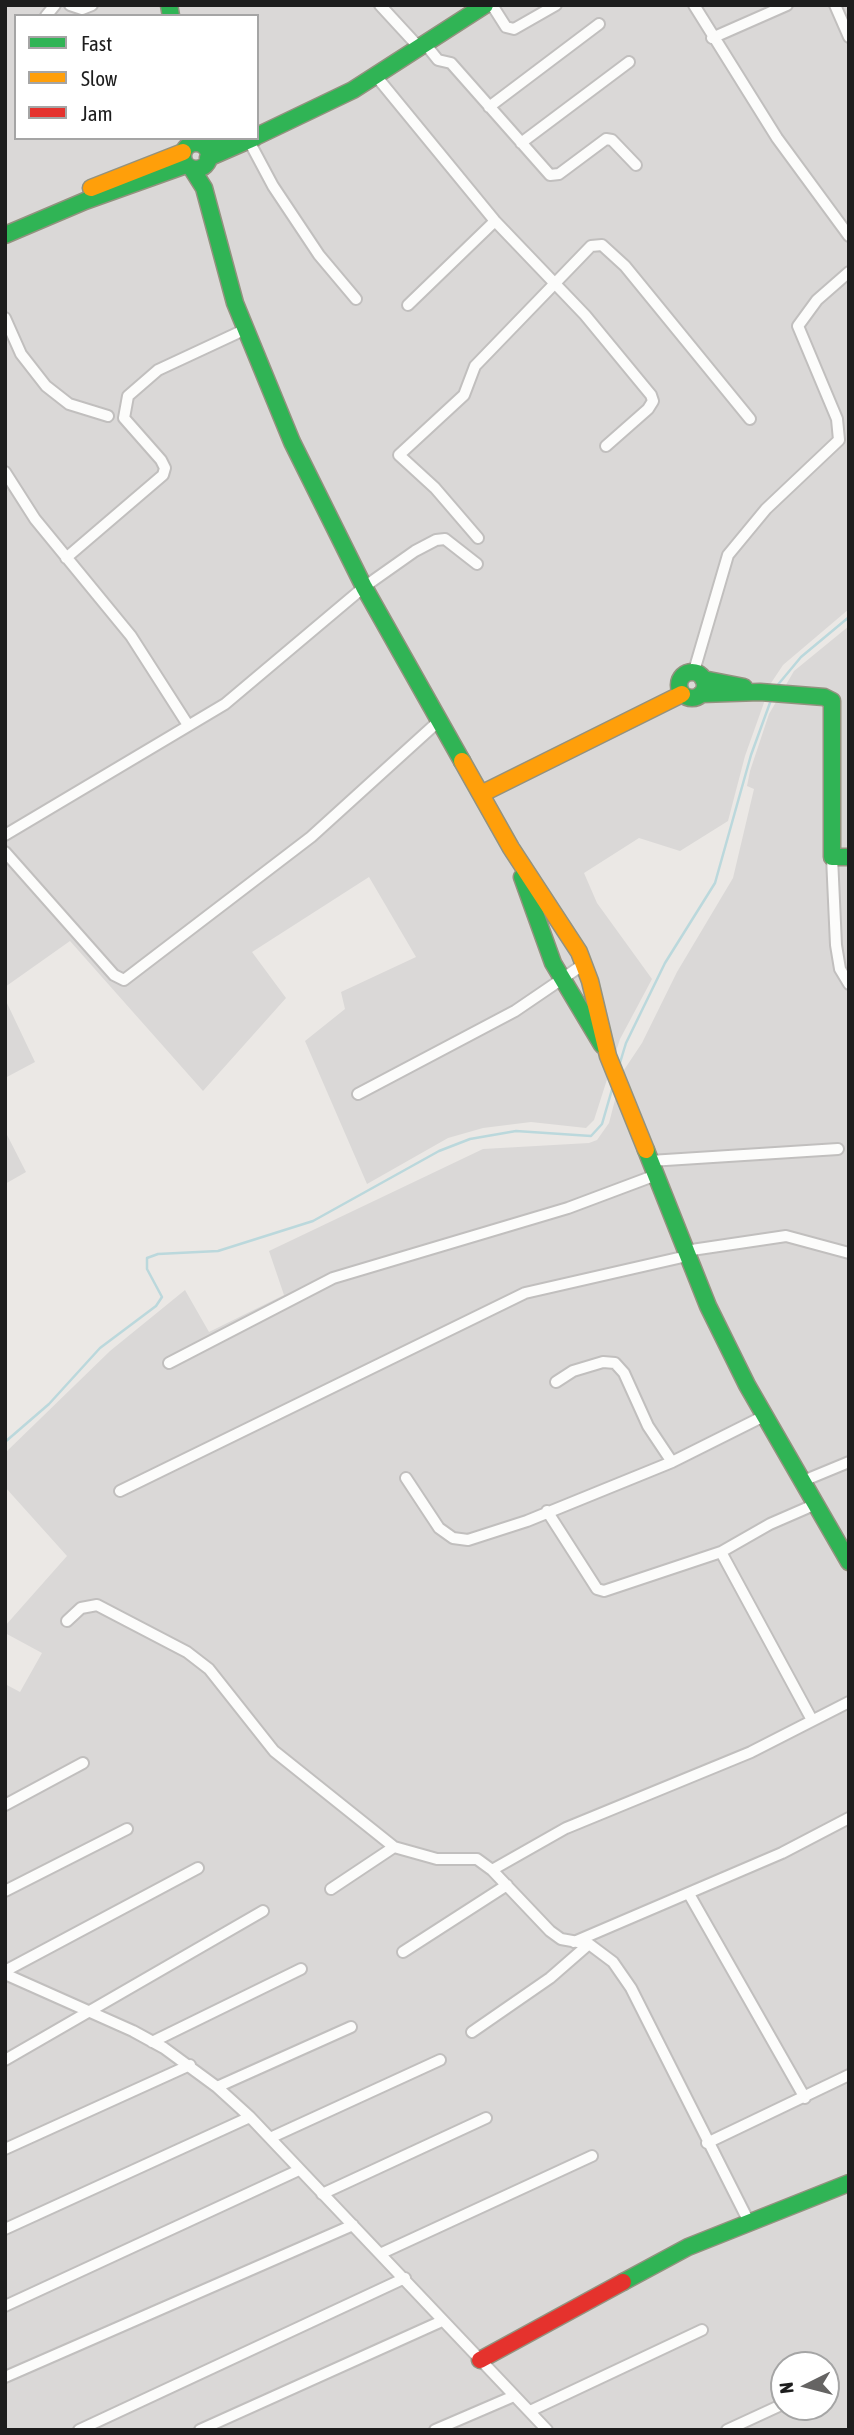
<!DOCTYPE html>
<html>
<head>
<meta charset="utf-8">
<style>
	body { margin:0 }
	#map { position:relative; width:854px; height:2435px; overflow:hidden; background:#ebe8e5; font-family:"Asap Condensed",sans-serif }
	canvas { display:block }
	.frame { position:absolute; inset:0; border:7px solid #1d1d1d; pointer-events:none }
	.legend { position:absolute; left:14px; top:14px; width:245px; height:126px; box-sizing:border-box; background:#fff; border:2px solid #a5a5a5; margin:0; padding:9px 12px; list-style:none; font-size:21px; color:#1d1d1d }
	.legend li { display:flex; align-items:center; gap:14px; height:35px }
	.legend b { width:35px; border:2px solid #a5a5a5 }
	.north { position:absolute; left:770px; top:2351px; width:70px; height:70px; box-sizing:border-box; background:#fff; border:2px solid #a5a5a5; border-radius:50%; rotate:264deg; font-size:19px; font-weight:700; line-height:28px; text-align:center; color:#1d1d1d }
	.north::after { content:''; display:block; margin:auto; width:24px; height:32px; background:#656463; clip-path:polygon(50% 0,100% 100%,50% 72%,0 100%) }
</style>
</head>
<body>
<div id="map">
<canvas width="854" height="2435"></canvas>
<div class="frame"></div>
<ul class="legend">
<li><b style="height:9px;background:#30b455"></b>Fast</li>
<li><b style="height:9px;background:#ff9f0a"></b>Slow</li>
<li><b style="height:9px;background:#e5322d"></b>Jam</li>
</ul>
<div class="north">N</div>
</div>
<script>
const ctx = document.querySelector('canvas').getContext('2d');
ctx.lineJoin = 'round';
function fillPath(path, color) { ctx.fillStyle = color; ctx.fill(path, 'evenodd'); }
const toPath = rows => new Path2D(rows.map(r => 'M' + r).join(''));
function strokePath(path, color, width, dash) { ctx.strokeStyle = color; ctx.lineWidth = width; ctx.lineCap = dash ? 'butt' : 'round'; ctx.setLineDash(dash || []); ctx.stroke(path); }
fillPath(toPath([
	[5,5,849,5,849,609,783,665,771,683,745,756,728,821,680,851,639,838,584,873,597,903,652,979,620,1039,594,1120,586,1128,531,1122,483,1128,448,1138,367,1184,305,1041,345,1009,341,992,416,957,369,877,252,952,286,998,203,1091,70,941,5,987],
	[16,16,257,16,257,138,16,138],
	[849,626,849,2430,5,2430,5,1684,20,1692,42,1653,5,1633,5,1626,67,1556,5,1487,5,1453,110,1351,185,1290,209,1332,284,1295,269,1251,483,1149,589,1143,597,1140,609,1123,622,1073,642,1043,677,972,733,878,754,789,747,786,750,771,769,714,794,671],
	[784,2365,826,2365,826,2407,784,2407],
	[5,999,35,1062,5,1078],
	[5,1131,26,1172,5,1184]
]), '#dad8d7');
strokePath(toPath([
	[776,687,801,657,849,617],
	[619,1066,626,1043,665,963,715,883,751,755,771,700],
	[5,1442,49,1404,100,1348,156,1306,162,1297,147,1269,147,1258,158,1254,218,1251,313,1221,439,1151,470,1139,516,1131,591,1136,602,1124,613,1086]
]), '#bbd8dc', 2.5);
const street = toPath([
	[70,5,82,9,92,5],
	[380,5,415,43],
	[492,5,506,27,514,29,556,5],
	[694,5,777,138,849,236],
	[835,5,849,37],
	[46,16,55,5],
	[712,38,787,5],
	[426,45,438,60,451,63,550,175,559,174,606,139,612,140,636,165],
	[376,76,495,221,585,315,651,395,653,401,648,409,606,446],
	[489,107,599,24],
	[249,141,273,186,319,255,356,299],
	[521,143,629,62],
	[408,305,495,221],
	[5,318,21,354,46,386,69,404,108,416],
	[5,472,35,519,131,636,188,725],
	[478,538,435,488,399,455,464,395,475,366,591,246,602,245,625,266,750,419],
	[66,558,163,475,165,468,161,460,124,418,128,396,158,370,246,329],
	[694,671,728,555,766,509,839,440,837,419,798,326,817,300,849,272],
	[5,835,225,704,364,587,415,551,436,540,445,539,477,564],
	[5,852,114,975,124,980,311,837,440,720],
	[832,857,836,945,840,969,849,984],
	[358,1094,515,1011,584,964],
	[650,1161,838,1149],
	[685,1251,786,1236,849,1253],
	[169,1363,333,1278,568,1208,656,1175],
	[556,1382,573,1371,603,1362,615,1363,624,1373,648,1426,672,1462],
	[406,1478,439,1528,453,1538,468,1540,527,1521,672,1462,764,1416],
	[803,1481,849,1462],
	[120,1491,525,1293,687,1256],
	[547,1511,597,1589,604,1591,721,1552],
	[67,1621,81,1608,97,1605,187,1652,209,1669,274,1751,394,1847,437,1859,477,1859,492,1870,550,1931,561,1939,589,1944,613,1962,631,1988,749,2222],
	[812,1720,721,1552,770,1524,816,1504],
	[5,1805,83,1763],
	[492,1870,566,1828,751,1752,849,1702],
	[331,1889,394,1847],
	[5,1891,127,1829],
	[689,1894,805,2098],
	[574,1942,782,1853,849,1818],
	[403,1952,507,1885],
	[5,1971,198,1868],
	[5,1974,133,2031,164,2048,217,2087,250,2117,547,2430],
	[472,2032,550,1978,589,1944],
	[152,2042,301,1969],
	[5,2060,263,1911],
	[217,2087,351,2027],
	[270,2138,440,2060],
	[707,2143,849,2075],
	[5,2149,190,2065],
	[322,2194,486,2118],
	[5,2229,250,2117],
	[382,2253,592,2156],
	[5,2306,299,2170],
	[5,2377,353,2225],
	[530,2411,702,2330],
	[79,2430,405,2278],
	[200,2430,442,2321],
	[435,2430,514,2396],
	[727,2430,779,2406]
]);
const fast = toPath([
	[169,5,171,16],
	[257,136,353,90,485,5],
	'183 156a13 13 0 1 1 26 0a13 13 0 1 1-26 0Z',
	[206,146,225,138],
	[208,158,254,138],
	[192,169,204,188,235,303,292,442,364,587,462,761],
	[5,235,85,201,186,165],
	'679 685a13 13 0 1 1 26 0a13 13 0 1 1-26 0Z',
	[703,679,744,687],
	[701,694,760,692,824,697,832,701,832,857,849,857],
	[522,877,553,963,602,1045],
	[646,1150,708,1306,747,1385,849,1562],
	[623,2282,688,2247,849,2183]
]);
const slow = toPath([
	[91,188,183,152],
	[462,761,511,848,579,952,590,981,608,1056,646,1150],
	[481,794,682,694]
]);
const jam = toPath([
	[480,2360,623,2282]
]);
strokePath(street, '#c1bfbe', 14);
strokePath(fast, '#93927f', 19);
strokePath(slow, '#93927f', 19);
strokePath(jam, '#93927f', 19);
strokePath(street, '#fcfcfb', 10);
strokePath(fast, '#30b455', 16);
strokePath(slow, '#ff9f0a', 16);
strokePath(jam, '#e5322d', 16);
</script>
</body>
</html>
